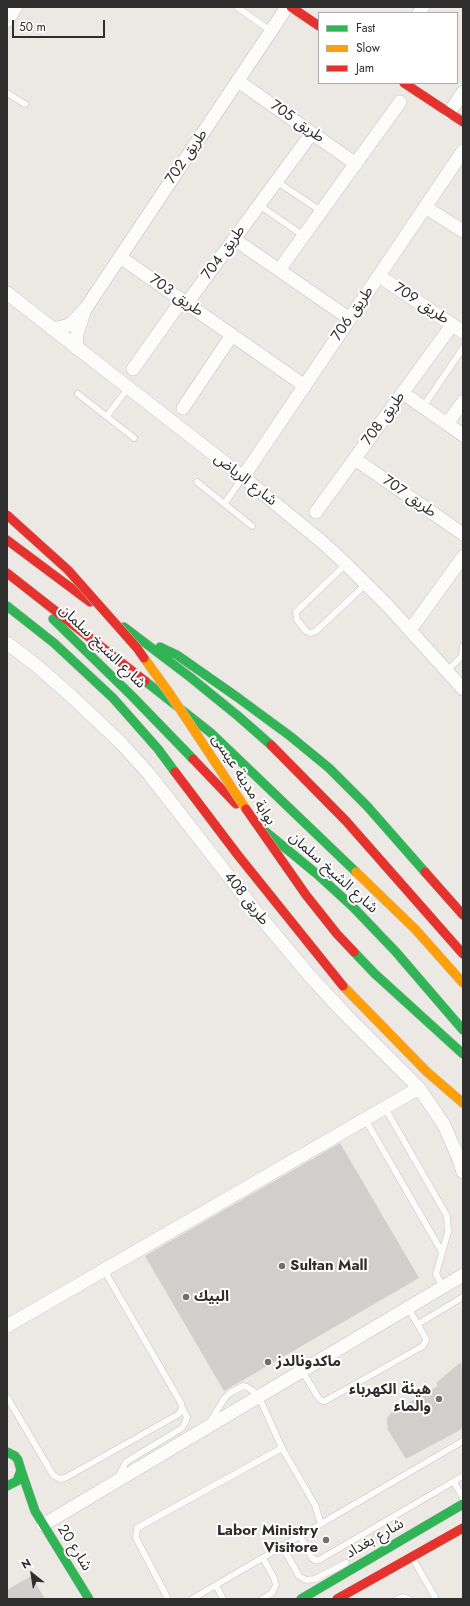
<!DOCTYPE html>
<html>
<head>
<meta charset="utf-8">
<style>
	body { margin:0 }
	#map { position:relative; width:470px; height:1606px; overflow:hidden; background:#ece8e4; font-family:Jost,sans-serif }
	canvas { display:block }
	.frame { position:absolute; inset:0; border:8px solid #2e2e2e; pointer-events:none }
	.legend { position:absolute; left:318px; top:12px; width:140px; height:72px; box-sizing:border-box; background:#fff; border:1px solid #ababab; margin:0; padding:5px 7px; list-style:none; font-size:12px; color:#2e2e2e }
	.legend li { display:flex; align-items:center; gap:8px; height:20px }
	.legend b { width:20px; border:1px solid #ababab }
	.north { position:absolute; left:12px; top:1554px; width:40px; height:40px; -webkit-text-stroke:3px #fff; paint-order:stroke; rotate:330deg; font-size:11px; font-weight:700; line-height:16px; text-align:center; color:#2e2e2e }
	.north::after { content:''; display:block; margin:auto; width:14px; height:18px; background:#2e2e2e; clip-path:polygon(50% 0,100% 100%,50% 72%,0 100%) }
	.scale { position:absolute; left:12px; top:20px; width:93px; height:18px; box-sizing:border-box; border:2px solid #2e2e2e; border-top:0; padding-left:5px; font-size:12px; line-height:14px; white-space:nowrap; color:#2e2e2e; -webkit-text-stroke:3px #fff; paint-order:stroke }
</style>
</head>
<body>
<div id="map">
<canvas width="470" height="1606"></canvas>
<div class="frame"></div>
<ul class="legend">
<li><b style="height:5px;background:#30b455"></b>Fast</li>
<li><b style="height:5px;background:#ff9f0a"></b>Slow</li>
<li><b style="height:5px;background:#e5322d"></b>Jam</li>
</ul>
<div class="north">N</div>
<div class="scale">50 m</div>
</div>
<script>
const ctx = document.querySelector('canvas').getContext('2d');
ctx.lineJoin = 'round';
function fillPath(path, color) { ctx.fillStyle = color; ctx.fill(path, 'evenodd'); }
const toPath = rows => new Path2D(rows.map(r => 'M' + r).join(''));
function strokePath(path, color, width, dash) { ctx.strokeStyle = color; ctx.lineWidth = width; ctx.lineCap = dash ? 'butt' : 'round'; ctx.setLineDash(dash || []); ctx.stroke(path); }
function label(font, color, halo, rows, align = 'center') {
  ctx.font = font + ' Jost,"Noto Sans Arabic",sans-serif'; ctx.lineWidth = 4; ctx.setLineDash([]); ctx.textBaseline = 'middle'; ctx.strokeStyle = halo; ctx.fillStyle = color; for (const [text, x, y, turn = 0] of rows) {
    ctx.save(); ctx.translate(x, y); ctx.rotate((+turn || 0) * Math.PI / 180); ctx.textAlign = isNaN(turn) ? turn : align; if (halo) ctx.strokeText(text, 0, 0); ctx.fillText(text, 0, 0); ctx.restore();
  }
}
fillPath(toPath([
	[340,1143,419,1278,224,1391,145,1256],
	[461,1362,463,1380,463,1426,460,1430,406,1459,388,1430,387,1418,392,1412,438,1386,436,1383],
	[31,1576,45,1599,7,1599,7,1590]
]), '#d1cecb');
const lane = toPath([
	[237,7,271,31],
	[7,93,25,104],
	[276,181,321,211],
	[259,205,304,236],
	[78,394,134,438],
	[423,407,463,348],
	[107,416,128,388],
	[197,482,252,526],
	[225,503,243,477],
	[346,564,296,612,297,620,306,631,311,633,316,631,366,584],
	[447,671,462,656,463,646],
	[385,1108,447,1216,448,1232,436,1274,443,1287],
	[365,1119,442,1252],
	[418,1324,463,1297],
	[302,1371,318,1397,322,1401,325,1401,423,1346,426,1340,425,1337,408,1308],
	[7,1397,53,1475,60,1479,65,1478,179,1414,182,1408,181,1403,104,1270],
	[259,1397,282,1448],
	[210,1422,224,1399,230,1393,243,1386,247,1387,260,1396],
	[117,1479,126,1462,182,1428,185,1423,187,1417,182,1408],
	[454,1482,463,1498],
	[300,1536,312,1558,315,1560,319,1560,463,1476],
	[282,1546,299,1576,306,1580,315,1579,346,1563],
	[413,1559,436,1599],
	[216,1585,223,1599],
	[168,1599,136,1538,137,1528,282,1448,315,1505,321,1524],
	[192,1599,463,1441],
	[262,1599,272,1593,276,1585,274,1578,263,1558],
	[397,1599,403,1597,409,1599]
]);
const street = toPath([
	[419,13,423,7],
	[7,21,16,7],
	[238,81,356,164],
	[449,113,463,92],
	[425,207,463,231],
	[234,239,350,319],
	[120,257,305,386],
	[279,270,400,102],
	[379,276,463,332],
	[7,293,243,477,321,541,346,564,388,606,463,689],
	[52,329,66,326,72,323,86,308,287,7],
	[76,348,77,333,84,313],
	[133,369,177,307,187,303,312,133],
	[403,393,463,435],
	[183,408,232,335],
	[447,424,463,402],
	[355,459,463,534],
	[243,477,463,151],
	[316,512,452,325],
	[410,630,463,557],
	[7,643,37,666,69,694,121,743,149,774,258,914,309,975,347,1016,419,1088,444,1125,458,1157,463,1172],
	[7,1326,419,1088],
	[43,1525,463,1275]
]);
const fast = toPath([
	[7,606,54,643,113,698,158,749,175,772],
	[53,619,132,696,193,759],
	[124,627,190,677,238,716,271,745],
	[160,647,177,655,237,697,290,736,329,768,367,806,425,872],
	[145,681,211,733,356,872],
	[266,832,318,875,353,907,396,952,463,1030],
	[7,1452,15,1456,18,1460,21,1470,17,1481,7,1486],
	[21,1470,35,1511,89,1599],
	[301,1599,463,1504]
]);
const slow = toPath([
	[356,872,415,929,463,983],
	[343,986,427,1072,463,1103]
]);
const jam = toPath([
	[291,7,319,26],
	[404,83,463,122],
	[7,540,90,602],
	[7,573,145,681],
	[271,745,346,821,463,954],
	[193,759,236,804],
	[175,772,237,854,343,986],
	[425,872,463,915],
	[337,1599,463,1528]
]);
strokePath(lane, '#c5c4c5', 7);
strokePath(street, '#c5c4c5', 14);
strokePath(fast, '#c5c4c5', 10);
strokePath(slow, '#c5c4c5', 10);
strokePath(jam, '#c5c4c5', 10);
strokePath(lane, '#fcfcfb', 6);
strokePath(street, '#fcfcfb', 13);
strokePath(fast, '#30b455', 9);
strokePath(slow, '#ff9f0a', 9);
strokePath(jam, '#e5322d', 9);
const fastBridge = toPath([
	[354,952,374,973,463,1054]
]);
const slowBridge = toPath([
	[144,658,170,694,246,809]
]);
const jamBridge = toPath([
	[7,515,68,570,137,648,144,658],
	[246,809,306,895,337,934,354,952]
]);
strokePath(fastBridge, '#c6c5c4', 10, []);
strokePath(slowBridge, '#c6c5c4', 10, []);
strokePath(jamBridge, '#c6c5c4', 10, []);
strokePath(fastBridge, '#30b455', 9);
strokePath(slowBridge, '#ff9f0a', 9);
strokePath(jamBridge, '#e5322d', 9);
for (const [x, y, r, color] of [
	[282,1266,4,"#706f6e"],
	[186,1297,4,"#706f6e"],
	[268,1362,4,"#706f6e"],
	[439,1399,4,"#706f6e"],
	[326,1540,4,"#706f6e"]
]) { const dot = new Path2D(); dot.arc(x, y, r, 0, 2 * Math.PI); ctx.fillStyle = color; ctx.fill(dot); strokePath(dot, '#fff', 1.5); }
label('15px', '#2e2e2e', '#fff', [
	["طريق 705",297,122,35],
	["طريق 702",187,157,-56],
	["طريق 704",224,253,-54],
	["طريق 703",176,296,35],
	["طريق 709",421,304,33],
	["طريق 706",353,314,-56],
	["طريق 708",384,419,-54],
	["شارع الرياض",245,480,38],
	["طريق 707",409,497,35],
	["شارع الشيخ سلمان",102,647,44],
	["بوابة مدينة عيسى",243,780,57],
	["شارع الشيخ سلمان",333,873,42],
	["طريق 408",246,899,52],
	["شارع بغداد",375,1539,-30],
	["شارع 20",74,1548,58]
]);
label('bold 15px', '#2e2e2e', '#fff', [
	["Sultan Mall",290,1266],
	["البيك",194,1297],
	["ماكدونالدز",276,1362],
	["هيئة الكهرباء",431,1390,"right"],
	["والماء",431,1407,"right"],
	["Labor Ministry",318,1531,"right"],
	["Visitore",318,1548,"right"]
], 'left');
</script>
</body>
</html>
